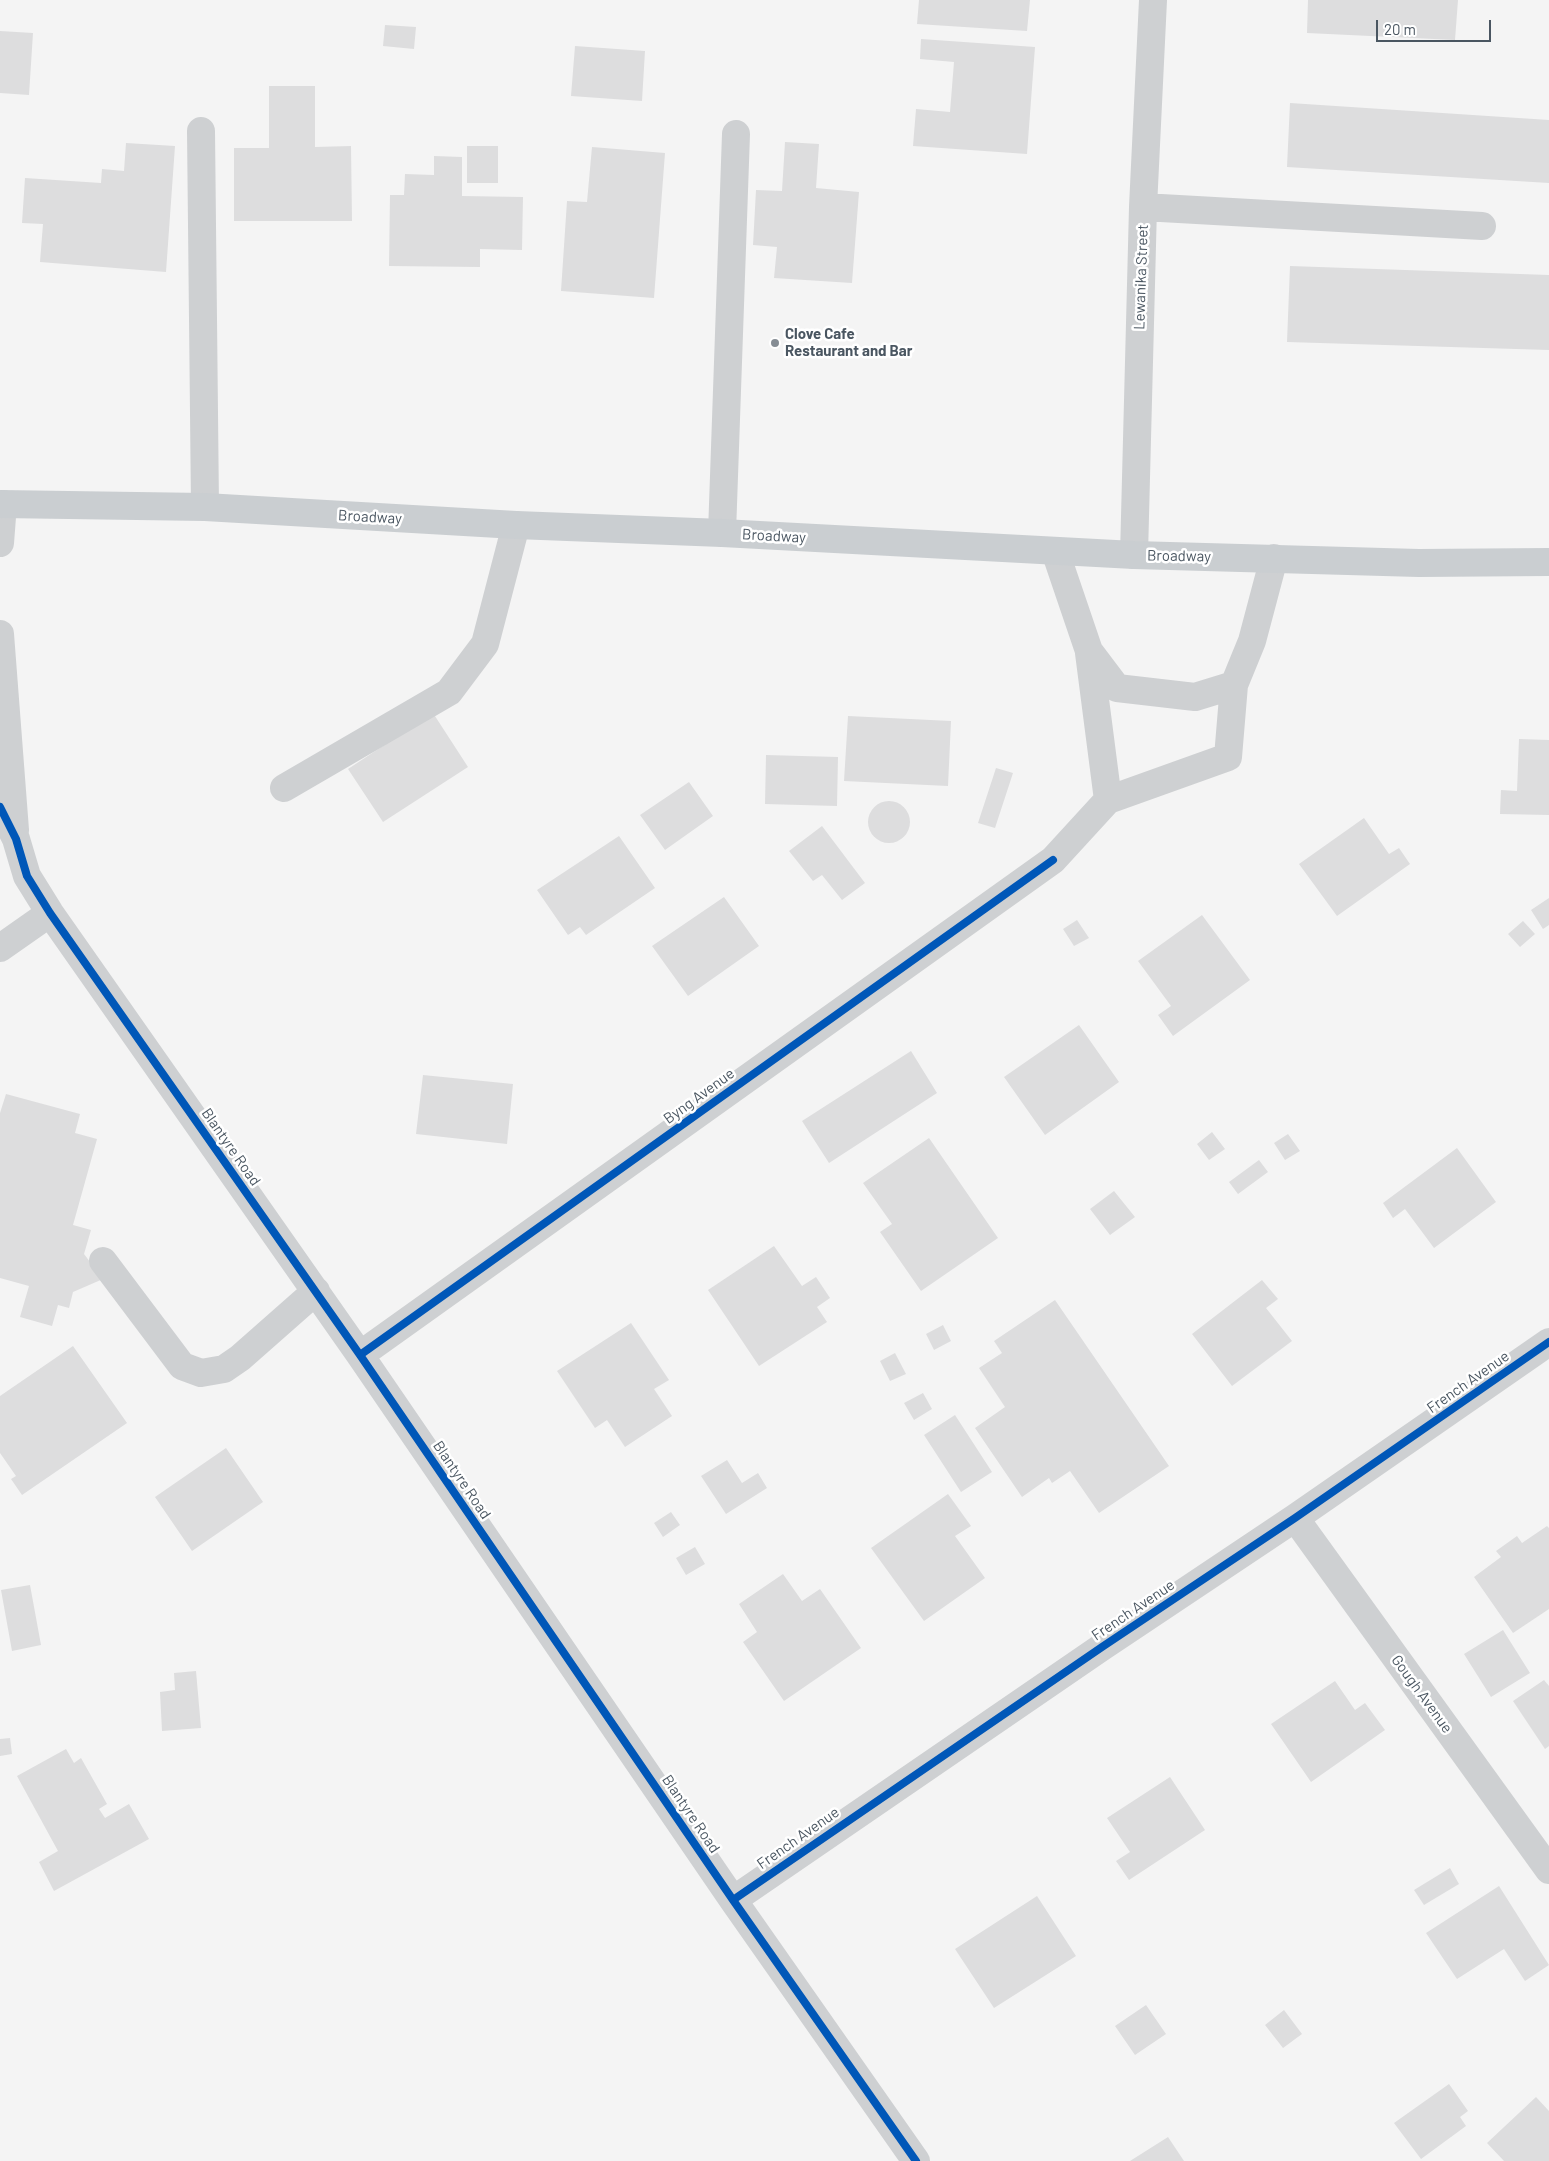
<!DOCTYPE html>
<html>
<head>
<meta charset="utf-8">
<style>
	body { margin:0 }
	#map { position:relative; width:1549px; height:2161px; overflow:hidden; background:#f4f4f4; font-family:Barlow,sans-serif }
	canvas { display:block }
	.scale { position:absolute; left:1376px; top:20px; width:115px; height:22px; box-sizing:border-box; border:2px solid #4a5661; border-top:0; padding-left:6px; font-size:15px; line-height:18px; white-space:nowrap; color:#4a5661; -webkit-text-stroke:4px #fff; paint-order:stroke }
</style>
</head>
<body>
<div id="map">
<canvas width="1549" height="2161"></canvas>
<div class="scale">20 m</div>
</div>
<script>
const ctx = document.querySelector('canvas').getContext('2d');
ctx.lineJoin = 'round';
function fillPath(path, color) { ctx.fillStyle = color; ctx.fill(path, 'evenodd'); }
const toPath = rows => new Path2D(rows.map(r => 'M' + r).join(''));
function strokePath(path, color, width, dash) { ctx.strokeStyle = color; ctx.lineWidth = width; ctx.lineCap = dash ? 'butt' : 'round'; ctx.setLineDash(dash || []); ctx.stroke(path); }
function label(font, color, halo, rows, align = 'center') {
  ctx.font = font + ' Barlow,sans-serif'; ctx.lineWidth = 5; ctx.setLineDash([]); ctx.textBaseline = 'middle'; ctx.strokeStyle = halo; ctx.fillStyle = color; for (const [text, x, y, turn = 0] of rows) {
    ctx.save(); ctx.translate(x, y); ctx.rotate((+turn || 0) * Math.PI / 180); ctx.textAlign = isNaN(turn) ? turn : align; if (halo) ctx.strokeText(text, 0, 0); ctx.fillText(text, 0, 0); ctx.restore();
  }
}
fillPath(toPath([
	[919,0,1030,0,1027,31,917,24],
	[1308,0,1458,0,1455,40,1307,33],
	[385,25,416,27,414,49,383,46],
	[0,31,33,33,29,95,0,93],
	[921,39,1035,47,1027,154,913,146,916,109,950,112,954,62,920,59],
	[575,46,645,51,642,101,571,96],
	[269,86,315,86,315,147,351,146,352,221,234,221,234,148,269,148],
	[1290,103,1549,120,1549,183,1287,167],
	[785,142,819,144,816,188,859,192,852,283,774,278,777,247,753,245,756,190,782,191],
	[126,143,175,146,166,272,40,262,43,224,22,223,25,178,101,183,102,169,124,171],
	[467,146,498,146,498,183,467,183],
	[592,147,665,153,654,298,561,291,567,201,587,202],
	[434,156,462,157,462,196,523,197,522,250,480,249,480,267,389,266,390,195,404,195,405,174,434,175],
	[1290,266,1549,275,1549,350,1287,342],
	[433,713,468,767,383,822,348,769],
	[848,716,951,721,948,786,844,781],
	[1519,739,1549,740,1549,815,1500,814,1501,790,1517,791],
	[766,755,838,757,837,806,765,804],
	[996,768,1013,773,995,828,978,823],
	[689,782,713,816,665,850,640,815],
	'868 822a21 21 0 1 1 42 0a21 21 0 1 1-42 0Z',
	[1364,818,1389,854,1399,848,1410,864,1337,916,1299,864],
	[822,826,865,883,842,900,822,875,813,881,789,851],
	[619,836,655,888,586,935,580,927,568,935,537,890],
	[724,897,759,946,688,996,652,946],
	[1549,898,1549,925,1543,929,1531,910],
	[1202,915,1250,980,1173,1036,1158,1015,1171,1006,1138,961],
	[1077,920,1089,938,1074,946,1063,929],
	[1523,921,1535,934,1520,947,1508,934],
	[1079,1025,1119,1082,1045,1135,1004,1077],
	[911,1051,937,1093,829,1163,802,1121],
	[423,1075,513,1084,507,1144,416,1134],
	[6,1094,80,1114,75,1133,97,1139,73,1225,91,1230,84,1254,103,1279,73,1292,69,1308,58,1305,52,1326,20,1317,29,1286,0,1278,0,1113],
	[1212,1132,1225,1149,1209,1160,1197,1144],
	[1288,1134,1300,1151,1285,1160,1274,1143],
	[929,1138,998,1238,921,1291,880,1232,892,1224,863,1183],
	[1457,1148,1496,1202,1434,1248,1405,1209,1393,1218,1383,1203],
	[1259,1160,1268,1172,1238,1194,1229,1182],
	[1114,1191,1135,1217,1110,1235,1090,1209],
	[774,1246,802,1286,816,1277,830,1298,817,1307,827,1322,759,1366,708,1290],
	[1262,1280,1278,1299,1266,1308,1292,1341,1232,1386,1192,1334],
	[1055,1300,1169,1466,1099,1513,1070,1471,1052,1483,1049,1478,1022,1497,975,1428,1005,1407,979,1368,1002,1353,994,1341],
	[631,1323,669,1380,654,1389,672,1416,625,1447,607,1420,595,1428,557,1371],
	[943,1325,951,1341,934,1350,926,1334],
	[73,1346,127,1423,22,1495,11,1479,16,1476,0,1453,0,1396],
	[895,1353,906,1374,890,1381,880,1361],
	[923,1393,932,1409,914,1420,904,1403],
	[955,1415,992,1472,961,1492,924,1435],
	[226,1448,263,1502,192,1551,155,1497],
	[727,1460,742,1483,758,1473,767,1488,726,1514,701,1476],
	[948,1494,971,1526,955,1536,985,1578,924,1621,871,1548],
	[671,1512,680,1525,663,1537,654,1523],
	[1547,1526,1549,1528,1549,1609,1513,1633,1474,1577,1501,1557,1496,1551,1517,1536,1522,1543],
	[695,1547,705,1564,686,1575,676,1558],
	[783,1574,802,1601,820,1589,861,1648,784,1701,743,1642,757,1632,739,1604],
	[30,1585,41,1645,12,1651,1,1590],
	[1503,1630,1530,1673,1491,1697,1464,1654],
	[196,1671,201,1728,162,1731,160,1692,175,1690,174,1673],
	[1544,1680,1549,1686,1549,1746,1545,1749,1513,1701],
	[1335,1681,1355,1710,1365,1703,1385,1730,1311,1782,1271,1724],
	[10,1738,12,1754,0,1756,0,1739],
	[66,1749,74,1763,81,1758,107,1804,99,1809,105,1818,129,1804,149,1839,54,1891,39,1862,58,1851,17,1776],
	[1170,1777,1205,1830,1129,1880,1116,1861,1130,1852,1107,1818],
	[1450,1868,1459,1884,1424,1905,1414,1890],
	[1499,1886,1549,1965,1525,1981,1504,1949,1457,1979,1426,1933],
	[1037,1896,1076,1956,994,2008,955,1949],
	[1146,2005,1166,2034,1135,2055,1115,2026],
	[1284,2010,1302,2034,1283,2048,1265,2025],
	[1449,2084,1468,2111,1460,2117,1466,2126,1421,2159,1394,2123],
	[1536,2097,1549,2111,1549,2161,1504,2161,1487,2143],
	[1168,2137,1184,2161,1130,2161]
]), '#ddddde');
strokePath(toPath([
	[201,131,205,507],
	[1143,207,1482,226],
	[722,533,736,134],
	[0,543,3,504],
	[1055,551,1089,651,1117,688,1195,697,1234,685,1252,641,1274,558],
	[1134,555,1143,207,1153,0],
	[0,634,15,830],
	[1089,653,1108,800],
	[284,788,449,692,485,644,516,525],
	[0,807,16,839,27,876,50,913,360,1355,733,1900,916,2161],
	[0,948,50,913],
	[103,1261,182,1366,201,1373,224,1369,240,1358,316,1291],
	[360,1355,1053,860,1108,800,1228,757,1234,685],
	[1295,1518,1549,1870],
	[733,1900,1102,1647,1295,1518,1549,1342]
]), '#ced0d2', 28);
strokePath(toPath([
	[0,504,205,507,516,525,722,533,1134,555,1419,563,1549,562]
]), '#caced1', 28);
strokePath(toPath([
	[0,807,16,839,27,876,50,913,360,1355,733,1900,916,2161],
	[360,1355,1053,860],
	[733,1900,1102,1647,1295,1518,1549,1342]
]), '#0057b8', 8);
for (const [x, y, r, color] of [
	[775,343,5,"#868d94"]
]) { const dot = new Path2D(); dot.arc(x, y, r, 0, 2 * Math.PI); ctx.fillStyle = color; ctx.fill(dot); strokePath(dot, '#fff', 2); }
label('15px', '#4a5661', '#fff', [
	["Lewanika Street",1141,277,-88],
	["Broadway",370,517,3],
	["Broadway",774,536,3],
	["Broadway",1179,556,1],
	["Byng Avenue",699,1096,-36],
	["Blantyre Road",231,1147,55],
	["French Avenue",1468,1382,-35],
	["Blantyre Road",462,1480,56],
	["French Avenue",1133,1610,-34],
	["Gough Avenue",1422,1694,54],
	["Blantyre Road",691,1814,56],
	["French Avenue",798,1838,-35]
]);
label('bold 15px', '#4a5661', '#fff', [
	["Clove Cafe",785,334],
	["Restaurant and Bar",785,351]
], 'left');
</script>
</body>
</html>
